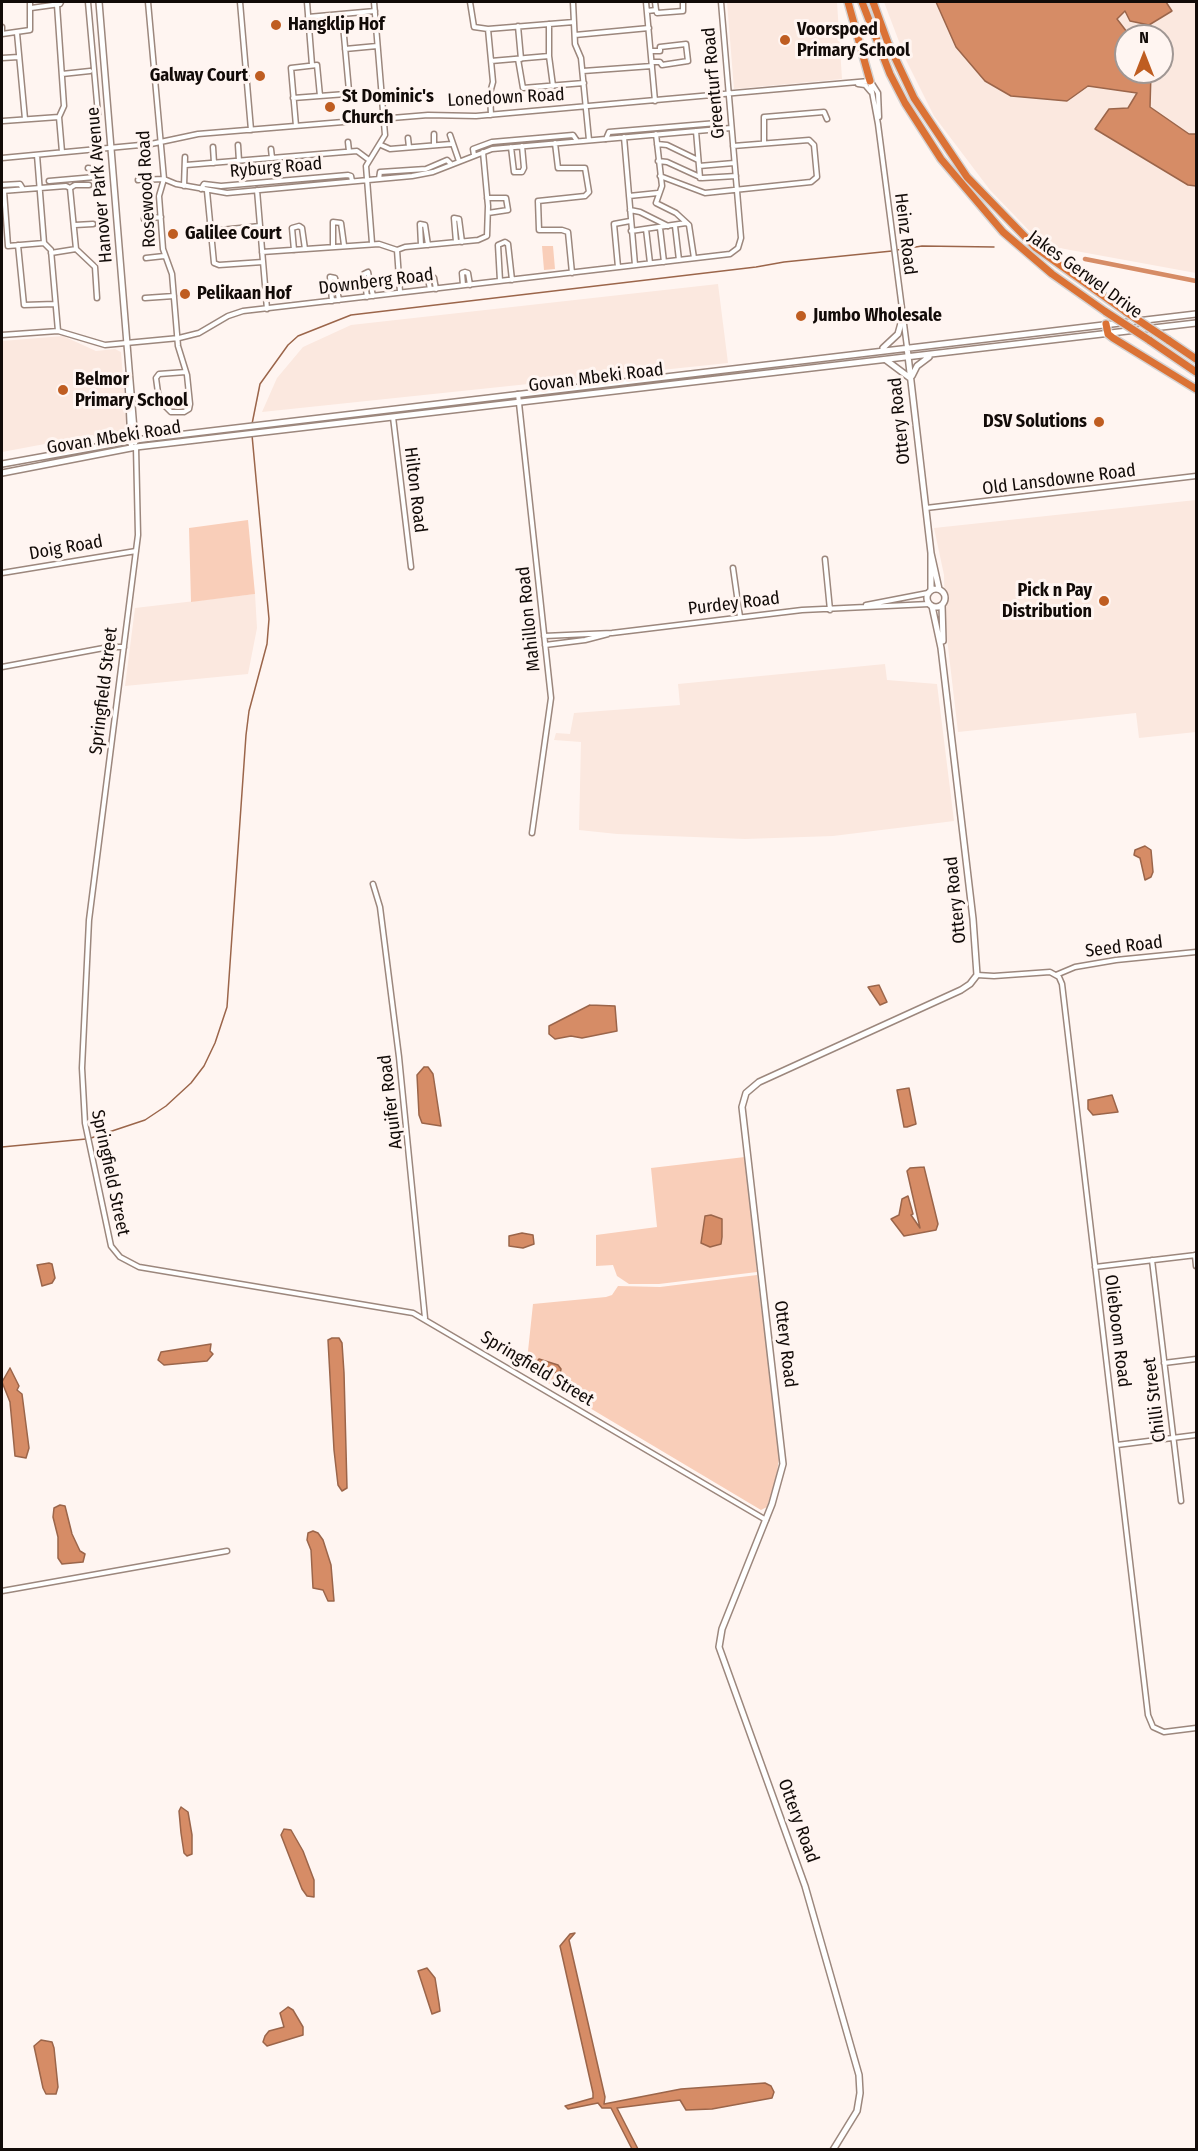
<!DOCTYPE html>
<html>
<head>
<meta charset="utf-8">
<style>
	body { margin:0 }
	#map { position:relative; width:1198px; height:2151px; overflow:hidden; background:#fff5f1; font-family:"Fira Sans Condensed",sans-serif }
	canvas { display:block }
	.frame { position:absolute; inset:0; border:3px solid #120b08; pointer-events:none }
	.north { position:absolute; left:1114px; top:24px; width:60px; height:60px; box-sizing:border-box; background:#fff5f1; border:2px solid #a09794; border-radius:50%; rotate:0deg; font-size:16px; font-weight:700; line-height:24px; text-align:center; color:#120b08 }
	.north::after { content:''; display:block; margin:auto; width:21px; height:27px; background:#bf5d21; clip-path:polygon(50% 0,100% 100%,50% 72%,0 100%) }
</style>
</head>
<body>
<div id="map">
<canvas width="1198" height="2151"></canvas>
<div class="frame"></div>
<div class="north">N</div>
</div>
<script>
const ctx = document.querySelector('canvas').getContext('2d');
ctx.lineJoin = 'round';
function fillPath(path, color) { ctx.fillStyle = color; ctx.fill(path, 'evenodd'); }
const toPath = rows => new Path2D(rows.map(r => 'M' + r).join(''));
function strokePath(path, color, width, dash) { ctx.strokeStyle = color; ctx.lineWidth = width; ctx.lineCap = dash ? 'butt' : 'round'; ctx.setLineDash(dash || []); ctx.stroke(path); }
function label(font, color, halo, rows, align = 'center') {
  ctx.font = font + ' "Fira Sans Condensed",sans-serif'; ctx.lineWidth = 6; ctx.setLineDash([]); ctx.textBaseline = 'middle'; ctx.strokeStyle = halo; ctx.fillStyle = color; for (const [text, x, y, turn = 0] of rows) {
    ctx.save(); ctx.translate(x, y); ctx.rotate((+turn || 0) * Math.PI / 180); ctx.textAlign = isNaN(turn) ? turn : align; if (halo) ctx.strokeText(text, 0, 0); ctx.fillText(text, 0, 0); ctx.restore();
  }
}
fillPath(toPath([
	[727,2,837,2,842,79,734,89],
	[884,2,1196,2,1196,273,1043,245,990,190,934,116,906,60],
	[1126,36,1162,36,1162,72,1126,72],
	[718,284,728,363,262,412,277,378,303,347,351,325],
	[63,336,96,351,115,349,121,352,127,428,122,435,96,440,93,435,2,452,2,341],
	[1196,500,1196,732,1139,738,1136,713,958,732,945,621,944,575,934,528],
	[255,594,257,628,248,674,125,686,135,608],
	[885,664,887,680,937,684,954,821,833,836,745,839,617,834,579,830,581,742,554,740,556,733,570,734,574,713,680,705,678,684]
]), '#fbe8df');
fillPath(toPath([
	[542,246,553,246,555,269,544,270],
	[248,520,255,594,191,602,189,528],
	[745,1157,757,1272,659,1284,629,1284,617,1276,613,1265,596,1266,596,1235,657,1227,651,1168],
	[757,1275,780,1452,776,1479,767,1507,761,1510,526,1370,533,1304,606,1297,612,1295,618,1286,660,1287]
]), '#f9ceb9');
const water = toPath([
	[936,2,1166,2,1172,11,1149,25,1130,21,1125,11,1117,19,1127,32,1144,36,1126,36,1126,72,1151,72,1150,107,1189,134,1196,134,1196,186,1188,185,1095,129,1109,109,1128,108,1137,93,1088,86,1067,101,1011,96,985,81,956,47,936,2],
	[1145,846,1151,850,1153,872,1151,877,1145,880,1140,858,1134,855,1135,850,1145,846],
	[879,985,887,1002,880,1005,868,987,879,985],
	[590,1005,615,1006,617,1031,582,1038,571,1036,555,1039,549,1034,549,1026,590,1005],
	[424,1067,428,1067,433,1074,441,1126,422,1123,419,1115,417,1075,424,1067],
	[909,1088,916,1124,907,1127,904,1127,897,1090,909,1088],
	[1112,1095,1118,1112,1093,1115,1088,1109,1088,1100,1112,1095],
	[924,1167,938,1224,936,1230,904,1236,891,1219,899,1215,902,1199,908,1196,913,1214,911,1215,920,1228,907,1171,910,1168,924,1167],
	[711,1215,722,1219,722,1237,721,1244,710,1247,701,1243,705,1216,711,1215],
	[522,1233,533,1235,534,1244,523,1248,509,1246,509,1236,522,1233],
	[49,1263,52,1264,55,1278,52,1283,42,1286,37,1265,49,1263],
	[332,1338,339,1338,342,1343,344,1373,347,1488,342,1491,338,1485,334,1450,328,1340,332,1338],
	[211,1344,210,1351,213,1354,207,1361,164,1365,158,1360,161,1352,211,1344],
	[539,1359,558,1365,561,1369,560,1374,538,1368,534,1365,539,1359],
	[10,1368,19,1386,17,1390,22,1394,29,1448,26,1458,15,1456,10,1402,2,1382,10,1368],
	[60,1505,65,1506,72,1534,80,1551,85,1554,83,1562,62,1564,58,1558,58,1537,53,1517,54,1508,60,1505],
	[313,1531,318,1533,323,1540,331,1565,334,1601,328,1601,323,1590,313,1588,311,1550,307,1540,308,1533,313,1531],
	[181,1807,188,1812,192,1835,192,1854,187,1856,184,1853,181,1833,179,1811,181,1807],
	[284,1829,291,1830,303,1851,314,1880,314,1897,307,1896,302,1889,281,1835,284,1829],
	[575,1933,569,1940,605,2097,604,2104,681,2089,765,2083,771,2086,774,2092,772,2098,712,2109,686,2110,680,2100,617,2108,638,2149,632,2149,611,2108,602,2108,598,2103,568,2109,565,2106,593,2098,593,2093,560,1946,570,1934,575,1933],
	[427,1968,435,1978,439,2003,440,2011,432,2014,418,1971,427,1968],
	[288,2007,293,2010,303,2027,303,2035,267,2046,263,2042,265,2036,269,2031,284,2027,280,2013,288,2007],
	[41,2040,52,2042,54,2048,58,2087,56,2094,46,2094,43,2088,34,2046,41,2040]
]);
fillPath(water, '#d68c66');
strokePath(water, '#9b654a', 1.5);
strokePath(toPath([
	[897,250,922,246,994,247],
	[252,424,260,384,288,345,298,336,351,315,756,267,784,262,892,251],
	[91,1138,145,1120,166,1106,191,1083,204,1066,215,1043,227,1007,246,735,249,711,267,644,269,619,252,435],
	[2,1147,86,1139]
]), '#9b654a', 1.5);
strokePath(toPath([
	[1085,259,1196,281]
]), '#d68c66', 4.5);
const street = toPath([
	[88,2,98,114],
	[148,2,164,179,159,196,163,249,172,274,178,346,187,375,190,404,189,409,184,412,171,412,159,400,156,378,159,374,186,372],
	[240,2,251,130],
	[307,2,312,65],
	[470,2,474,27,488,29,493,82,490,93,491,115],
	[573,2,575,44,581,58,589,140],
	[646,2,655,101],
	[655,2,656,10],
	[57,5,64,106,59,117],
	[31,8,60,4,61,2],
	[647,11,656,10,657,13,683,11,683,2],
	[308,17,375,11],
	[518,26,521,59],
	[2,27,2,34],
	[488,29,574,22],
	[17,33,25,119],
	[2,34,30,30,30,2],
	[575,35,649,28],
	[345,49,377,46],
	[651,51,660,51,660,47,686,44,688,61,662,65,660,62,652,62],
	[549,56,553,86],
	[2,58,19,57],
	[518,59,523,88,584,83],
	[491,61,549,56,549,24],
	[583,71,652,66],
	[62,74,90,71],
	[870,81,878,124,907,347],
	[871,82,878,93,879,117],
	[858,84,865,85,871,92],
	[293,98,346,94,349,91,342,14],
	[59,117,62,152],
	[3,121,59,117],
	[296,126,291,68,317,65,320,96],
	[696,131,700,178],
	[434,134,434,145],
	[656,134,662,186,656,203,676,213,689,225,694,258],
	[450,135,459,161],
	[624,137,635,265],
	[408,138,409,147],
	[606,139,609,132,717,123,720,129],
	[348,142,349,151],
	[555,143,558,168,585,168,589,192,585,196,538,201,539,230,562,230,568,232,572,273],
	[764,143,764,117,824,112,827,119],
	[657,144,667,145,698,160],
	[238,145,239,161],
	[381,145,390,149,451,144],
	[213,147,214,163],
	[511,147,514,172,522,172,524,168,522,146],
	[271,149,272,158],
	[37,155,44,243],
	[474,155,473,149,492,142,573,135,577,141],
	[2,158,151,144,198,134,428,115,476,116,869,81],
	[658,161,667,162,702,178,736,176],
	[186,165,357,151,369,160],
	[699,166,734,163],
	[660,176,705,193,811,182,817,177,814,145,809,140,733,146],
	[379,179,380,172,426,169,447,160,451,164],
	[138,180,164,179,176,184,227,193,412,176,433,172,492,149,731,128],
	[49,181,95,177,95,169,88,168],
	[2,185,20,184,23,189],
	[184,186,185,157],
	[70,188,76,249],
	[70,188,75,185,89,185],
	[201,189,204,184,221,186,348,175,351,176,352,181],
	[257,190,267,309],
	[2,191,66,186,70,188],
	[4,191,8,246,44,243],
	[207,191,214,263,219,265,263,262],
	[629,196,658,193],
	[487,198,506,198,508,210,488,213],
	[630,210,640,212,668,226],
	[144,219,161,217],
	[75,225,93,224],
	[675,226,679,260],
	[660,228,664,262],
	[646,229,650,263],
	[211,231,260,226],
	[631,231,686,223],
	[456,242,454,218,459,219,462,242],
	[44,243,51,250,58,331],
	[372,243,366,166,385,135,374,2],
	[18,245,24,305,55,304],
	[421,245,420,224,425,225,428,245],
	[333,246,333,222,341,223,344,245],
	[76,249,95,267,97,298],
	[294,250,292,228,299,226,302,228,305,249],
	[397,250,405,247,478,240,487,236,488,206,483,152],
	[262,252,379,244,397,250,400,292],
	[51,253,76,249],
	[146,258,164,256],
	[618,267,614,224,630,221],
	[500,281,498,245,505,242,508,244,512,280],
	[463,285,462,273,465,272,468,273,470,285],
	[430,289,428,279,431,276,434,278,436,289],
	[367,297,364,274,368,272,373,296],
	[145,298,174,296],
	[332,301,330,277,335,278,339,300],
	[2,335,58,331,105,345,179,338,199,333,228,316,243,311,730,254,738,248,741,238,721,2],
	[518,394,551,698,532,833],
	[393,417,411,567],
	[136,447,138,535,89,920,82,1068,85,1123,111,1246,120,1257,139,1267,413,1313,766,1520],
	[926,508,1196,476],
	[825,559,830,610],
	[733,568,740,617],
	[2,573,136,551],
	[866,605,928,593],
	[544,636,612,633,802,610,929,604],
	[545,645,585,640,608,634],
	[2,667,109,647,124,647],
	[373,884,380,907,399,1057,425,1318],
	[977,975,994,976,1050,972,1059,977,1062,984,1148,1715,1153,1727,1164,1732,1196,1728],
	[1056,975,1075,967,1116,960,1196,952],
	[1195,1255,1196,1266],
	[1152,1260,1181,1501],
	[1095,1267,1196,1255],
	[1164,1363,1196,1359],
	[1117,1445,1196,1435],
	[2,1591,227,1551]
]);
const secondary = toPath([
	[99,2,135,442],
	[907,347,931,553,931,590],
	[883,348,898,334,903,316],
	[886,360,910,378],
	[912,376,917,366,929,357],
	[128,379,131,444],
	[2,464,135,440,1196,314],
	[2,473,136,447,1196,323],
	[931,553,939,589],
	'927 598a9 9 0 1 1 18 0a9 9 0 1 1-18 0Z',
	[942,605,943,641],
	[833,2150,857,2111,860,2093,859,2075,805,1886,719,1647,722,1629,772,1504,783,1464,742,1107,746,1093,759,1082,961,990,970,984,977,975,973,919,941,648,932,606]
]);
const highway = toPath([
	[848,2,870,81],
	[862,2,890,74,905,103,941,159,1003,232,1052,274,1106,312],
	[873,2,888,43,914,98,967,177,1036,248,1126,312],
	[1106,324,1108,334,1113,338,1196,389],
	[1149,340,1196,372],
	[1168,340,1196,359]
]);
strokePath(street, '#9c877d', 7);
strokePath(secondary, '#9c877d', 8);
strokePath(highway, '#d4d3d3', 10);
strokePath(street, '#fff', 4);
strokePath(secondary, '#fff', 5);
strokePath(highway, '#db7235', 7);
const highwayBridge = toPath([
	[1106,312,1149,340],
	[1126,312,1168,340]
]);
strokePath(highwayBridge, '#d4d3d3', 10, []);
strokePath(highwayBridge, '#db7235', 7);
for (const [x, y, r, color] of [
	[276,25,6,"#bf5d21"],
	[785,40,6,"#bf5d21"],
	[260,76,6,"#bf5d21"],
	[330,107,6,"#bf5d21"],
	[173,234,6,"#bf5d21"],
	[185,294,6,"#bf5d21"],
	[801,316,6,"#bf5d21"],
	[63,390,6,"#bf5d21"],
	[1099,422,6,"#bf5d21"],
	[1104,601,6,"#bf5d21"]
]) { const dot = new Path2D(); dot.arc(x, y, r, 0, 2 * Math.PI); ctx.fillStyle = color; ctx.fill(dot); strokePath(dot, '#fff5f1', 2); }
label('bold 18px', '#120b08', '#fff5f1', [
	["Hangklip Hof",288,25],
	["Voorspoed",797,30],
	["Primary School",797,51],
	["Galway Court",248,76,"right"],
	["St Dominic's",342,97],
	["Church",342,118],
	["Galilee Court",185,234],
	["Pelikaan Hof",197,294],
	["Jumbo Wholesale",813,316],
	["Belmor",75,380],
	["Primary School",75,401],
	["DSV Solutions",1087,422,"right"],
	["Pick n Pay",1092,591,"right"],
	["Distribution",1092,612,"right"]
], 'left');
label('18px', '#120b08', '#fff5f1', [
	["Greenturf Road",714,83,-95],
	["Lonedown Road",506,98,-3],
	["Ryburg Road",276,168,-5],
	["Hanover Park Avenue",100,185,-95],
	["Rosewood Road",147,189,-93],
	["Heinz Road",905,234,83],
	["Jakes Gerwel Drive",1085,275,36],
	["Downberg Road",376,282,-7],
	["Govan Mbeki Road",596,378,-7],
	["Ottery Road",900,421,-96],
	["Govan Mbeki Road",114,438,-9],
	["Old Lansdowne Road",1059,480,-7],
	["Hilton Road",415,490,83],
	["Doig Road",66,548,-10],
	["Purdey Road",734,604,-7],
	["Mahillon Road",529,619,-96],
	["Springfield Street",104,691,-83],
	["Ottery Road",956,900,-96],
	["Seed Road",1124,947,-7],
	["Aquifer Road",391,1102,-97],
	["Springfield Street",110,1173,78],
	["Olieboom Road",1117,1331,83],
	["Ottery Road",785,1344,83],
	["Springfield Street",537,1369,31],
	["Chilli Street",1155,1400,-97],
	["Ottery Road",798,1821,70]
]);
</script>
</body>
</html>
